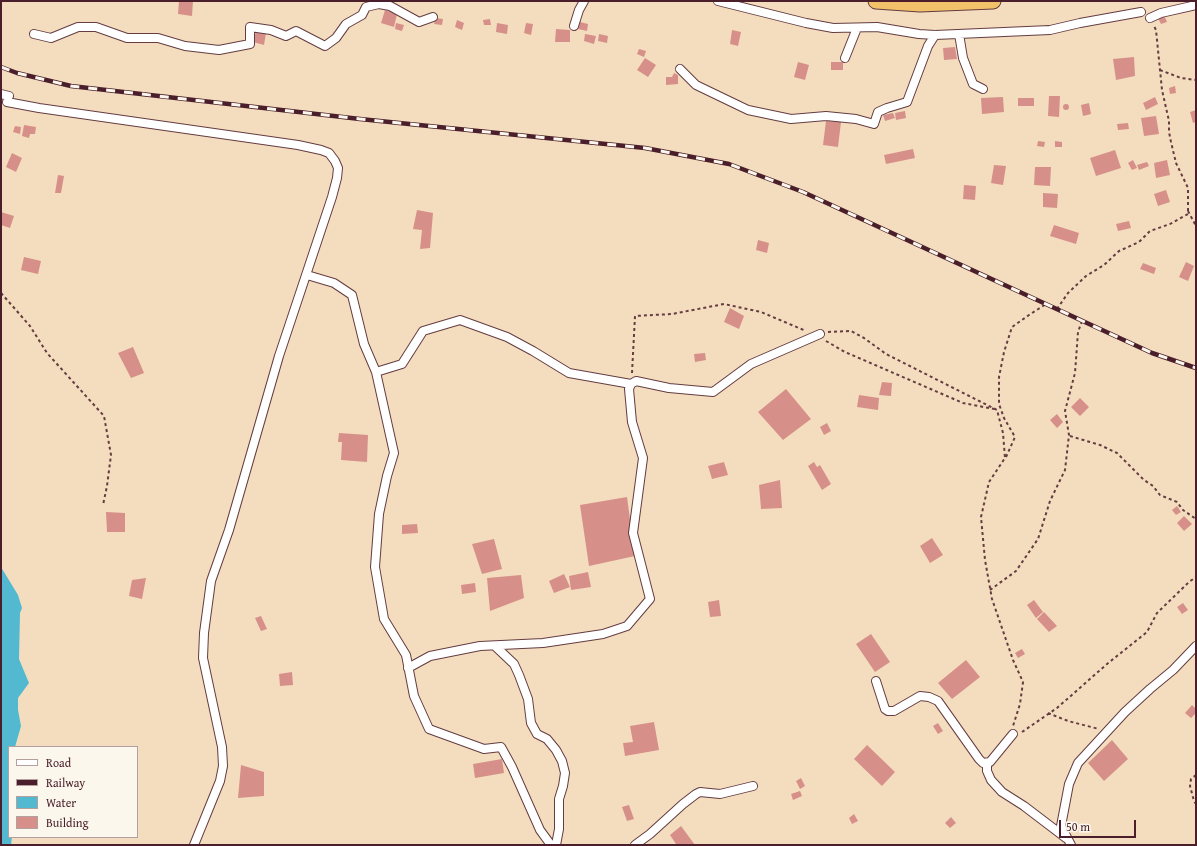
<!DOCTYPE html>
<html>
<head>
<meta charset="utf-8">
<style>
	body { margin:0 }
	#map { position:relative; width:1197px; height:846px; overflow:hidden; background:#f4ddbe; font-family:"Gentium Book Plus",serif }
	canvas { display:block }
	.frame { position:absolute; inset:0; border:2px solid #4a1f2b; pointer-events:none }
	.legend { position:absolute; left:8px; top:746px; width:130px; height:92px; box-sizing:border-box; background:#fbf7ec; border:1px solid #b4a19f; margin:0; padding:5px 7px; list-style:none; font-size:12px; color:#4a1f2b }
	.legend li { display:flex; align-items:center; gap:8px; height:20px }
	.legend b { width:20px; border:1px solid #b4a19f }
	.scale { position:absolute; left:1059px; top:820px; width:77px; height:18px; box-sizing:border-box; border:2px solid #4a1f2b; border-top:0; padding-left:5px; font-size:12px; line-height:14px; white-space:nowrap; color:#4a1f2b; -webkit-text-stroke:3px #fbf7ec; paint-order:stroke }
</style>
</head>
<body>
<div id="map">
<canvas width="1197" height="846"></canvas>
<div class="frame"></div>
<ul class="legend">
<li><b style="height:5px;background:#fff"></b>Road</li>
<li><b style="height:5px;background:#4a1f2b"></b>Railway</li>
<li><b style="height:11px;background:#52b9d0"></b>Water</li>
<li><b style="height:11px;background:#d69089"></b>Building</li>
</ul>
<div class="scale">50 m</div>
</div>
<script>
const ctx = document.querySelector('canvas').getContext('2d');
ctx.lineJoin = 'round';
function fillPath(path, color) { ctx.fillStyle = color; ctx.fill(path, 'evenodd'); }
const toPath = rows => new Path2D(rows.map(r => 'M' + r).join(''));
function strokePath(path, color, width, dash) { ctx.strokeStyle = color; ctx.lineWidth = width; ctx.lineCap = dash ? 'butt' : 'round'; ctx.setLineDash(dash || []); ctx.stroke(path); }
fillPath(toPath([
	[1,567,18,595,22,608,20,613,19,659,29,683,18,698,18,710,21,726,15,747,9,747,9,837,12,837,11,845,1,845]
]), '#52b9d0');
fillPath(toPath([
	[179,1,193,1,192,16,178,14],
	[385,10,397,14,394,27,381,23],
	[1164,15,1167,22,1161,24,1158,18],
	[436,18,443,19,442,25,434,24],
	[490,19,491,25,484,25,483,20],
	[457,20,464,23,462,30,455,27],
	[580,22,588,24,587,31,578,29],
	[396,23,404,25,402,31,395,29],
	[497,23,508,25,507,34,496,32],
	[526,23,533,24,531,35,524,33],
	[556,29,570,30,570,42,555,42],
	[732,30,741,32,738,46,730,44],
	[256,31,266,33,264,45,253,42],
	[585,34,596,36,594,44,584,41],
	[599,34,608,36,607,43,598,41],
	[955,47,957,59,944,60,943,48],
	[639,49,646,51,644,57,637,54],
	[1134,57,1135,76,1116,80,1113,59],
	[645,58,656,65,648,77,637,70],
	[798,62,809,65,805,80,794,77],
	[831,62,843,62,843,70,831,70],
	[674,73,678,75,678,84,666,85,666,77,672,77],
	[1175,86,1176,93,1170,94,1169,88],
	[1049,96,1060,96,1059,117,1048,116],
	[1003,97,1004,112,982,114,981,98],
	[1155,97,1158,104,1146,110,1143,103],
	[1018,98,1034,98,1034,106,1018,106],
	[1089,103,1091,114,1083,116,1081,105],
	'1063 107a3 3 0 1 1 6 0a3 3 0 1 1-6 0Z',
	[1196,110,1196,122,1193,123,1190,112],
	[905,111,906,118,896,120,895,113],
	[893,113,895,118,885,121,883,115],
	[1156,116,1159,134,1144,136,1141,118],
	[826,121,841,122,838,147,823,145],
	[1128,123,1129,129,1118,130,1117,124],
	[24,125,36,127,35,134,30,134,29,138,22,136],
	[15,126,21,127,20,134,13,132],
	[1038,141,1045,142,1044,147,1037,146],
	[1055,141,1062,142,1062,147,1055,147],
	[913,149,915,158,886,164,884,155],
	[1115,150,1121,168,1096,176,1090,158],
	[12,153,22,158,16,172,6,167],
	[1133,160,1137,168,1132,170,1128,163],
	[1167,160,1170,175,1156,178,1154,163],
	[1147,162,1149,166,1139,170,1137,165],
	[994,165,1006,166,1003,185,991,183],
	[1035,167,1051,167,1050,186,1034,185],
	[58,175,64,176,61,193,55,193],
	[964,185,976,186,975,200,963,199],
	[1166,190,1170,202,1158,206,1154,194],
	[1043,193,1058,194,1057,208,1043,207],
	[417,210,433,213,430,248,420,249,422,230,413,229],
	[1,212,14,216,10,228,1,225],
	[1129,221,1131,228,1118,231,1116,224],
	[1054,225,1079,233,1076,244,1050,236],
	[758,240,769,243,767,253,756,250],
	[24,257,41,261,38,274,21,270],
	[1186,262,1194,266,1188,281,1179,277],
	[1143,263,1156,268,1154,274,1140,269],
	[730,308,744,316,739,329,724,322],
	[133,347,144,373,131,378,118,353],
	[705,353,706,360,695,362,694,354],
	[882,382,892,383,891,396,879,395],
	[786,389,811,419,783,440,758,412],
	[859,395,879,398,878,410,857,407],
	[1080,398,1089,407,1080,416,1071,407],
	[1057,414,1063,422,1057,428,1050,420],
	[827,423,831,431,824,435,820,427],
	[339,433,368,435,367,462,341,460,342,442,338,442],
	[724,462,728,475,712,479,708,466],
	[814,462,817,467,820,465,831,484,822,490,808,466],
	[780,480,782,508,761,509,759,485],
	[627,497,635,556,589,566,580,505],
	[1177,506,1181,512,1176,515,1172,510],
	[106,512,125,513,125,532,107,532],
	[1184,516,1192,524,1184,531,1177,523],
	[417,524,418,533,402,534,402,525],
	[932,538,943,555,930,563,920,546],
	[494,539,502,569,482,574,472,544],
	[588,572,591,587,571,590,569,576],
	[564,574,570,587,554,593,549,581],
	[521,575,524,598,490,611,487,578],
	[146,578,142,599,129,596,132,580],
	[475,583,476,592,462,594,461,585],
	[719,600,721,616,710,617,708,602],
	[1034,600,1043,612,1036,618,1027,605],
	[1183,603,1188,610,1182,614,1177,607],
	[1044,612,1057,626,1049,632,1037,619],
	[261,616,267,629,261,631,255,618],
	[871,634,890,662,875,672,856,644],
	[1022,649,1025,654,1018,658,1015,653],
	[966,660,980,677,952,699,938,683],
	[292,672,293,685,280,686,279,674],
	[1192,705,1196,709,1196,713,1191,718,1185,713],
	[654,722,659,750,625,756,623,743,633,742,630,726],
	[938,723,943,731,938,734,933,726],
	[1112,740,1128,759,1104,781,1088,763],
	[867,745,895,772,882,786,854,759],
	[502,759,504,773,475,778,473,764],
	[241,765,264,772,264,796,238,798],
	[801,778,805,786,800,789,796,781],
	[800,791,802,796,793,800,791,794],
	[629,805,634,819,627,821,622,807],
	[854,814,858,821,852,824,849,818],
	[951,817,956,823,950,828,945,823],
	[681,826,695,845,675,845,676,844,670,835]
]), '#d69089');
const street = toPath([
	[718,1,806,23,833,28,877,27,919,34,935,35,1050,30,1080,23,1141,12],
	[1150,18,1161,13,1196,5],
	[574,26,579,10,584,1],
	[34,34,51,38,78,27,96,27,127,38,158,38,185,46,219,50,250,44,250,27,271,30,286,36,296,31,325,46,336,38,346,24,362,15,366,7,379,4,390,6,419,22,433,17],
	[959,34,963,58,973,84,983,89],
	[845,58,857,28],
	[680,69,696,85,748,110,791,119,826,116,856,119,874,124,878,112,887,108,907,102,928,46,935,35],
	[1,94,9,96],
	[7,102,39,108,298,145,321,150,329,153,335,161,338,168,337,178,332,197,279,356,229,530,211,581,204,633,203,658,222,747,223,766,220,781,194,845],
	[307,275,334,283,352,295,364,344,376,372,402,364,423,331,460,320,507,337,533,351,569,373,631,384],
	[376,372,394,453,387,476,379,514,375,567,384,619,406,655,414,696,429,729,484,749,501,747,512,767,540,830,551,845],
	[495,646,514,664,519,675,528,699,531,723,537,734,547,739,556,750,562,761,565,773,563,786,559,799,559,829,556,845],
	[408,668,430,656,480,646,543,643,603,634,627,626,650,599,633,533,643,458,632,422,629,389,631,384,636,381,669,388,713,392,751,364,820,334],
	[876,681,885,709,888,711,894,711,920,696,929,697,938,701,979,759,983,763,990,762,1013,734],
	[987,763,987,771,991,780,1002,792,1024,806,1066,838],
	[635,845,650,834,683,804,696,794,700,792,720,794,753,786],
	[1071,845,1061,826,1069,784,1078,763,1125,712,1150,689,1173,670,1196,646]
]);
const highway = toPath([
	[876,1,920,4,993,1]
]);
strokePath(street, '#643c41', 10);
strokePath(highway, '#643c41', 17);
strokePath(toPath([
	[1160,70,1181,78,1196,80],
	[1188,211,1196,226],
	[1,293,30,326,47,353,104,416,111,455,107,486,103,505],
	[1057,309,1068,293,1086,276,1104,265,1119,251,1139,242,1150,231,1170,224,1188,214,1188,188,1176,163,1171,142,1169,132,1169,121,1162,90,1156,30,1154,26],
	[828,332,851,331,864,338,886,354,997,410,1003,433,1005,458,989,482,981,517,985,560,992,599,1013,660,1023,682,1020,704,1013,726],
	[826,341,845,352,963,403,994,409],
	[632,373,635,316,672,314,724,304,761,312,806,331],
	[1070,436,1100,445,1117,453,1144,480,1153,486,1160,495,1177,502,1183,510,1196,519],
	[1006,457,1015,437,1004,418,999,404,999,377,1004,352,1012,327,1029,315,1046,304],
	[990,590,1016,571,1038,539,1050,501,1065,470,1069,435,1065,411,1075,373,1078,332,1082,321],
	[1048,713,1068,721,1099,729],
	[1022,732,1057,708,1107,664,1147,632,1157,613,1189,582,1196,577],
	[1196,775,1191,779,1190,786,1194,801,1196,804]
]), '#643c41', 2, [3, 3]);
strokePath(street, '#fff', 8);
strokePath(highway, '#f2c26a', 15);
const rail = toPath([
	[1,67,17,73,71,86,360,119,645,148,729,164,803,192,1152,353,1196,368]
]);
strokePath(rail, '#4a1f2b', 4.5);
strokePath(rail, '#fbf7ec', 3, [9]);
</script>
</body>
</html>
